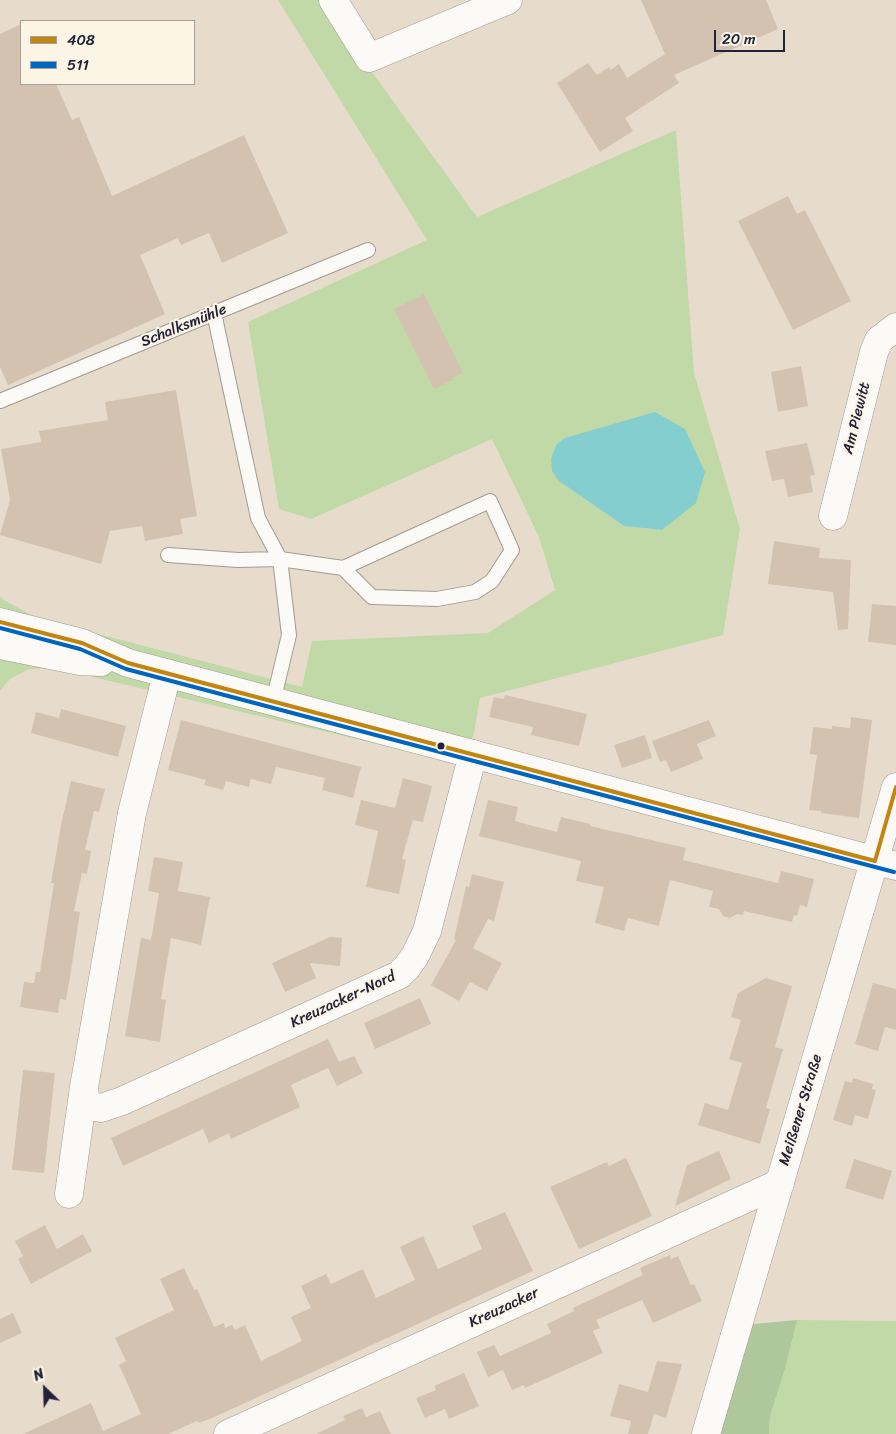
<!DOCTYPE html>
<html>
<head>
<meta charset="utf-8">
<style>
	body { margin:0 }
	#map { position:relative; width:896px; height:1434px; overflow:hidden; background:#e7dccc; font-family:Sriracha,sans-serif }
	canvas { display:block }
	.legend { position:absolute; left:20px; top:20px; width:175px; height:65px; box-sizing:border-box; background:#fcf5e5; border:1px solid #a5a1a1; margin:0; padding:6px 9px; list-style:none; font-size:15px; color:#22223b }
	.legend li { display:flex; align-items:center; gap:10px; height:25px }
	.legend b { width:25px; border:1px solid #a5a1a1 }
	.north { position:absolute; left:20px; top:1364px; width:50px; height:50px; -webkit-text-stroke:4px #fcf5e5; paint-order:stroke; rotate:336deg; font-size:14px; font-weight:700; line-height:20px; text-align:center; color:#22223b }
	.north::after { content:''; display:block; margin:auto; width:18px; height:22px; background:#22223b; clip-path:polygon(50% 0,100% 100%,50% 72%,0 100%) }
	.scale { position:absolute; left:714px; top:30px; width:71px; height:22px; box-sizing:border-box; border:2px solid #22223b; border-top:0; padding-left:6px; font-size:15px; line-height:18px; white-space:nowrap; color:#22223b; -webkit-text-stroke:4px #fcf5e5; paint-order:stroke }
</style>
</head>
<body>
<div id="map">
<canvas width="896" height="1434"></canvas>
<ul class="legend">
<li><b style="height:6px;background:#c2850f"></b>408</li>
<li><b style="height:6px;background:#0065bd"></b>511</li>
</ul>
<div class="north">N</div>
<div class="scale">20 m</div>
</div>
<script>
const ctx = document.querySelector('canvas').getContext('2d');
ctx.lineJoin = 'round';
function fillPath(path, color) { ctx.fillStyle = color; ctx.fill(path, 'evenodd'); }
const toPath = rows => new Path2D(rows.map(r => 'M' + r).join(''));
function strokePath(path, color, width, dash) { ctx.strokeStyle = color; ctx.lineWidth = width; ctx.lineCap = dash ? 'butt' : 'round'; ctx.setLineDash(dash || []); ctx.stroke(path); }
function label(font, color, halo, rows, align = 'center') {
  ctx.font = font + ' Sriracha,sans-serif'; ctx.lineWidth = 4; ctx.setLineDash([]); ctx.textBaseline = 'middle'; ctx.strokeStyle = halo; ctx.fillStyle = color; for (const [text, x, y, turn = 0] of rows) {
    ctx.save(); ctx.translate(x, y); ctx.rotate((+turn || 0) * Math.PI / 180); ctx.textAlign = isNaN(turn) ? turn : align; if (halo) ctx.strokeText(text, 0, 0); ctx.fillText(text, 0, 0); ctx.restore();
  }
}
fillPath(toPath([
	[278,0,328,0,369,68,477,217,676,130,694,373,740,529,723,635,480,698,474,733,462,764,55,668,29,669,10,679,0,691,0,596,4,600,37,618,302,687,312,641,488,633,555,590,539,537,492,439,311,519,279,509,248,322,427,240],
	[559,481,662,530,624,526],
	[797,1320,896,1321,896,1434,769,1434,770,1417,787,1362]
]), '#c0d9a7');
fillPath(toPath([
	[797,1320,787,1362,770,1417,769,1434,713,1434,743,1325]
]), '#aec89c');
fillPath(toPath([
	[655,412,685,429,705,472,696,503,662,530,624,526,559,481,552,471,551,459,556,445,565,438]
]), '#85cecf');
fillPath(toPath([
	[641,0,766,0,778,29,674,75,679,83,625,118,633,131,600,152,557,83,588,63,597,75,609,67,611,70,619,64,627,78,665,54],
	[21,24,21,84,56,84,72,120,79,117,112,196,244,135,288,233,222,263,209,233,181,245,178,238,140,255,165,314,8,385,0,367,0,34],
	[788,196,797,214,805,210,851,301,793,330,738,221],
	[424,294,463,373,452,378,453,380,434,389,394,309],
	[801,366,808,406,778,412,771,372],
	[176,390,197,516,180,519,183,534,145,541,142,526,110,531,101,564,0,535,10,500,1,449,41,442,39,431,108,420,105,402],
	[807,443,815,475,810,476,813,492,788,497,784,479,772,481,765,451],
	[774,541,820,548,819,558,851,560,848,629,838,630,833,592,768,584],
	[872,604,896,606,896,645,868,642],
	[505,695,587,714,579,746,531,735,533,727,489,717,494,697,504,699],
	[61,709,126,726,118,757,31,733,36,712,59,718],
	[851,717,872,720,859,818,821,813,821,811,809,810,817,755,810,754,813,727,832,729,832,726,850,728],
	[181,720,361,767,353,798,322,790,325,778,276,767,271,784,251,779,249,787,226,781,223,790,204,785,206,780,168,770],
	[709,720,716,736,697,744,703,759,671,772,666,760,660,762,652,741],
	[645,735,652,758,622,768,614,745],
	[403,778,432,786,423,822,413,820,402,859,406,860,399,894,366,887,378,831,355,825,361,800,395,808],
	[71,781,105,789,99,812,94,811,85,850,91,851,87,874,82,873,74,911,80,912,70,977,66,1000,60,999,58,1013,20,1007,24,982,34,983,36,972,40,972,54,883,51,883,61,825],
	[488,800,518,807,515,821,533,826,557,832,561,817,590,824,590,826,686,848,683,860,778,883,781,871,814,879,807,907,800,905,797,916,794,915,792,922,744,911,743,915,737,914,730,918,723,916,719,909,709,907,713,891,670,880,659,926,628,918,624,931,595,923,604,887,576,881,581,861,479,836],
	[154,857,183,862,178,891,210,897,201,945,171,938,161,999,166,1000,160,1042,125,1036,141,938,151,940,159,893,148,891],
	[472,874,504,882,494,921,488,919,473,948,502,963,487,991,470,982,459,1001,431,985,456,940,454,939,466,886,469,887],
	[330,937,342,938,340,966,310,963,316,978,285,992,272,963],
	[766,978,792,986,775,1047,783,1049,766,1108,770,1109,760,1144,698,1125,705,1103,728,1110,742,1063,729,1059,741,1020,731,1017,738,993],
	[873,983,896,989,896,1030,885,1027,878,1051,855,1044],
	[420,998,431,1024,375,1049,364,1023],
	[328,1039,339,1062,354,1056,363,1073,337,1086,328,1068,291,1085,300,1107,231,1139,229,1133,209,1143,203,1129,123,1166,111,1138],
	[23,1070,55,1073,44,1173,12,1170],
	[853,1078,873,1084,872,1089,876,1090,868,1119,855,1115,852,1126,833,1120,845,1081,852,1083],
	[719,1151,731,1179,675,1206,687,1165],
	[626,1158,652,1216,579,1249,550,1187,607,1162,609,1166],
	[854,1159,892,1171,883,1200,845,1188],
	[505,1212,533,1271,409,1328,210,1419,199,1423,197,1421,168,1434,23,1434,91,1403,103,1431,141,1414,119,1365,126,1361,115,1338,174,1310,160,1279,184,1268,194,1290,197,1289,214,1327,224,1323,225,1328,232,1325,235,1330,245,1325,261,1361,302,1341,291,1317,311,1308,301,1286,326,1274,331,1284,363,1269,376,1298,415,1280,400,1247,423,1236,438,1269,482,1249,472,1226],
	[45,1225,57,1249,83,1234,92,1251,31,1284,18,1259,23,1256,15,1241],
	[670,1255,671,1259,678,1256,691,1285,694,1284,702,1301,653,1323,642,1300,596,1320,600,1328,593,1331,603,1353,525,1388,524,1385,512,1390,503,1370,488,1377,477,1352,494,1345,500,1356,551,1333,547,1324,574,1311,573,1308,643,1275,640,1268],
	[13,1313,22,1333,0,1343,0,1319],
	[657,1361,682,1364,666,1418,654,1414,648,1434,628,1434,631,1421,610,1416,619,1384,648,1392],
	[464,1373,479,1406,449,1419,445,1409,425,1418,416,1398,436,1390,434,1386],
	[362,1408,366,1417,380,1411,391,1434,316,1434,345,1420,343,1416]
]), '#d4c2b1');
const lane = toPath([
	[214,313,258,518,280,559,289,635,273,702],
	[0,401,368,250],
	[168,555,238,560,280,559,343,568,490,501,512,550,492,581,475,592,437,599,372,597,343,568]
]);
const street = toPath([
	[333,0,369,58,508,0],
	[833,516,874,352,879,340,896,327],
	[84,1087,85,1097,89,1104,95,1107,101,1108,122,1101,399,975,407,967,415,956,427,931,473,754],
	[69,1194,84,1087,132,813,167,674],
	[228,1434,780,1183]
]);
const secondary = toPath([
	[0,622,82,643,128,663,896,866],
	[0,645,80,661,101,662],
	[706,1434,896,787]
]);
strokePath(lane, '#a29b95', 16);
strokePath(street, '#a29b95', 29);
strokePath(secondary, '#a29b95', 29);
strokePath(lane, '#fbfaf7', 14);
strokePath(street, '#fbfaf7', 28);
strokePath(secondary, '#fbfaf7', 28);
strokePath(toPath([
	[0,622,82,643,128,663,875,861],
	[875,861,896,787]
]), '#c2850f', 4);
strokePath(toPath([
	[0,628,80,649,126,669,894,872]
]), '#0065bd', 4);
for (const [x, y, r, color] of [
	[441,746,4.5,"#22223b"]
]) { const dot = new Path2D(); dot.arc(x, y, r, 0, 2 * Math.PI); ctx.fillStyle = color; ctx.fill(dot); strokePath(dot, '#fcf5e5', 2); }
label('15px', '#22223b', '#fcf5e5', [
	["Schalksmühle",184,326,-22],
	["Am Piewitt",857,418,-76],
	["Kreuzacker-Nord",343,1000,-25],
	["Meißener Straße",801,1110,-73],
	["Kreuzacker",504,1308,-25]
]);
</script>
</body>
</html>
